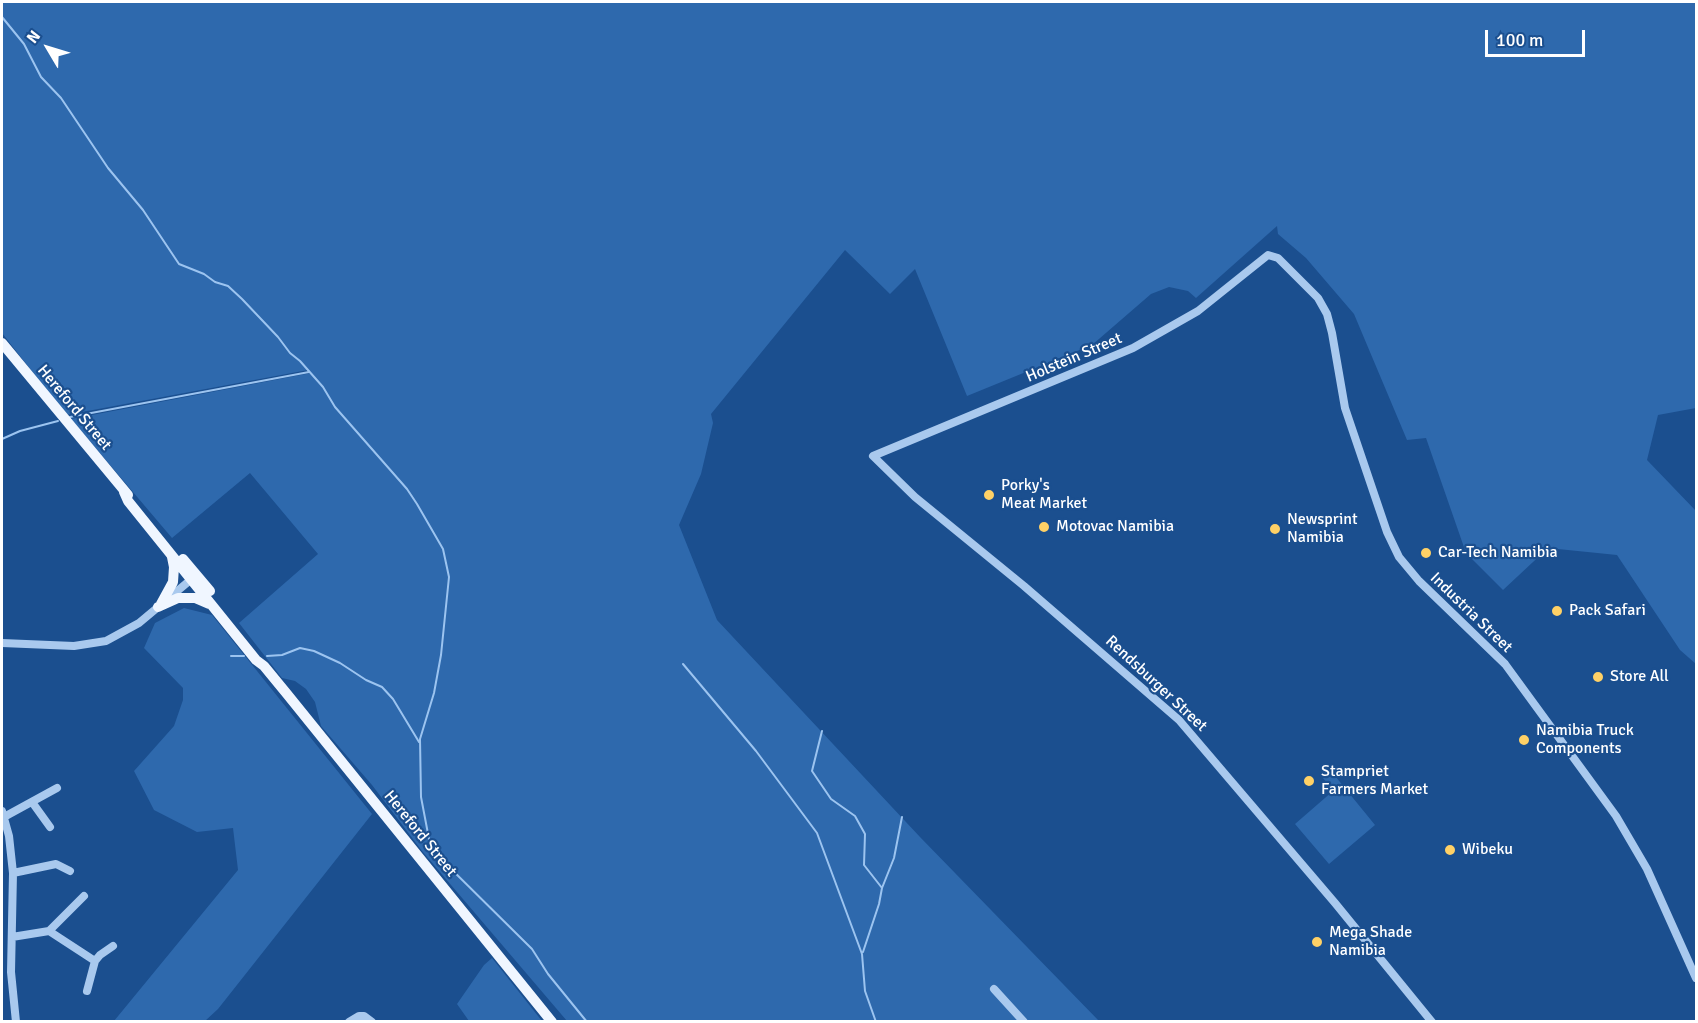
<!DOCTYPE html>
<html>
<head>
<meta charset="utf-8">
<style>
	body { margin:0 }
	#map { position:relative; width:1698px; height:1023px; overflow:hidden; background:#1b4f8f; font-family:Signika,sans-serif }
	canvas { display:block }
	.frame { position:absolute; inset:0; border:3px solid #fff; pointer-events:none }
	.north { position:absolute; left:18px; top:18px; width:60px; height:60px; -webkit-text-stroke:4px #1b4f8f; paint-order:stroke; rotate:308deg; font-size:16px; font-weight:700; line-height:24px; text-align:center; color:#fff }
	.north::after { content:''; display:block; margin:auto; width:21px; height:27px; background:#fff; clip-path:polygon(50% 0,100% 100%,50% 72%,0 100%) }
	.scale { position:absolute; left:1485px; top:30px; width:100px; height:27px; box-sizing:border-box; border:3px solid #fff; border-top:0; padding-left:8px; font-size:18px; line-height:21px; white-space:nowrap; color:#fff; -webkit-text-stroke:4px #1b4f8f; paint-order:stroke }
</style>
</head>
<body>
<div id="map">
<canvas width="1698" height="1023"></canvas>
<div class="frame"></div>
<div class="north">N</div>
<div class="scale">100 m</div>
</div>
<script>
const ctx = document.querySelector('canvas').getContext('2d');
ctx.lineJoin = 'round';
function fillPath(path, color) { ctx.fillStyle = color; ctx.fill(path, 'evenodd'); }
const toPath = rows => new Path2D(rows.map(r => 'M' + r).join(''));
function strokePath(path, color, width, dash) { ctx.strokeStyle = color; ctx.lineWidth = width; ctx.lineCap = dash ? 'butt' : 'round'; ctx.setLineDash(dash || []); ctx.stroke(path); }
function label(font, color, halo, rows, align = 'center') {
  ctx.font = font + ' Signika,sans-serif'; ctx.lineWidth = 4.5; ctx.setLineDash([]); ctx.textBaseline = 'middle'; ctx.strokeStyle = halo; ctx.fillStyle = color; for (const [text, x, y, turn = 0] of rows) {
    ctx.save(); ctx.translate(x, y); ctx.rotate((+turn || 0) * Math.PI / 180); ctx.textAlign = isNaN(turn) ? turn : align; if (halo) ctx.strokeText(text, 0, 0); ctx.fillText(text, 0, 0); ctx.restore();
  }
}
fillPath(toPath([
	[2,2,1696,2,1696,408,1658,415,1647,460,1696,511,1696,664,1680,650,1617,555,1548,548,1503,590,1466,553,1426,438,1407,440,1354,314,1306,258,1278,234,1277,226,1196,298,1188,291,1169,287,1151,294,1092,345,967,396,915,269,890,294,845,250,711,414,713,423,701,474,679,525,717,620,920,837,1099,1021,567,1021,422,851,372,785,321,726,315,702,306,689,295,681,282,678,239,623,318,554,250,473,172,538,71,419,311,373,308,370,66,415,2,333],
	[184,608,212,615,372,814,218,1009,205,1021,114,1021,238,870,233,828,197,832,154,810,134,771,174,726,183,700,183,688,144,648,155,623],
	[1331,771,1375,825,1329,864,1295,824,1333,791,1323,778],
	[492,958,542,1021,469,1021,457,1004,484,965]
]), '#2e69ad');
strokePath(toPath([
	[2,17,24,44,41,77,61,98,108,168,143,210,179,264,204,274,215,282,228,286,242,299,278,337,290,353,300,361,323,387,335,407,407,489,417,504,443,549,449,577,441,655,434,693,420,739,421,797,429,839,438,856,532,949,548,974,587,1022],
	[70,417,309,372],
	[2,439,20,431,58,421],
	[231,656,244,656],
	[267,656,282,655,300,648,314,651,340,663,366,680,382,687,393,699,419,742],
	[683,664,756,751,817,833,862,954,865,991,876,1022],
	[822,731,812,771,831,799,855,816,865,834,864,865,882,888],
	[863,952,879,904,882,888,894,858,902,817]
]), '#9cc4f0', 2);
strokePath(toPath([
	[2,643,74,646,106,641,139,623,194,577],
	[32,802,50,827],
	[2,811,9,836,13,873,11,972,16,1022],
	[4,817,57,788],
	[13,873,56,864,70,871],
	[49,931,95,961],
	[12,937,49,931,84,896],
	[994,989,1024,1022],
	[87,991,95,961,100,955,113,946],
	[349,1022,359,1016,364,1016,372,1022],
	[1432,1022,1335,903,1179,720,1024,586,915,497,873,456,1133,348,1198,311,1268,255,1278,258,1318,298,1327,314,1332,333,1345,408,1387,532,1399,557,1419,581,1505,664,1616,816,1647,869,1696,978]
]), '#a9c9ee', 8);
strokePath(toPath([
	[2,343,128,495],
	[124,492,128,501,256,660,264,666,287,694,552,1022],
	[183,559,210,591],
	[161,604,173,582,174,567,172,557],
	[158,607,178,598,195,598,209,604]
]), '#f0f6ff', 10);
for (const [x, y, r, color] of [
	[989,495,6,"#ffd166"],
	[1044,527,6,"#ffd166"],
	[1275,529,6,"#ffd166"],
	[1426,553,6,"#ffd166"],
	[1557,611,6,"#ffd166"],
	[1598,677,6,"#ffd166"],
	[1524,740,6,"#ffd166"],
	[1309,781,6,"#ffd166"],
	[1450,850,6,"#ffd166"],
	[1317,942,6,"#ffd166"]
]) { const dot = new Path2D(); dot.arc(x, y, r, 0, 2 * Math.PI); ctx.fillStyle = color; ctx.fill(dot); strokePath(dot, '#1b4f8f', 2); }
label('16px', '#fff', '#1b4f8f', [
	["Holstein Street",1074,358,-23],
	["Hereford Street",74,408,50],
	["Industria Street",1471,613,44],
	["Rendsburger Street",1156,684,43],
	["Hereford Street",420,834,51]
]);
label('16px', '#fff', '#1b4f8f', [
	["Porky's",1001,486],
	["Meat Market",1001,504],
	["Newsprint",1287,520],
	["Namibia",1287,538],
	["Motovac Namibia",1056,527],
	["Car-Tech Namibia",1438,553],
	["Pack Safari",1569,611],
	["Store All",1610,677],
	["Namibia Truck",1536,731],
	["Components",1536,749],
	["Stampriet",1321,772],
	["Farmers Market",1321,790],
	["Wibeku",1462,850],
	["Mega Shade",1329,933],
	["Namibia",1329,951]
], 'left');
</script>
</body>
</html>
